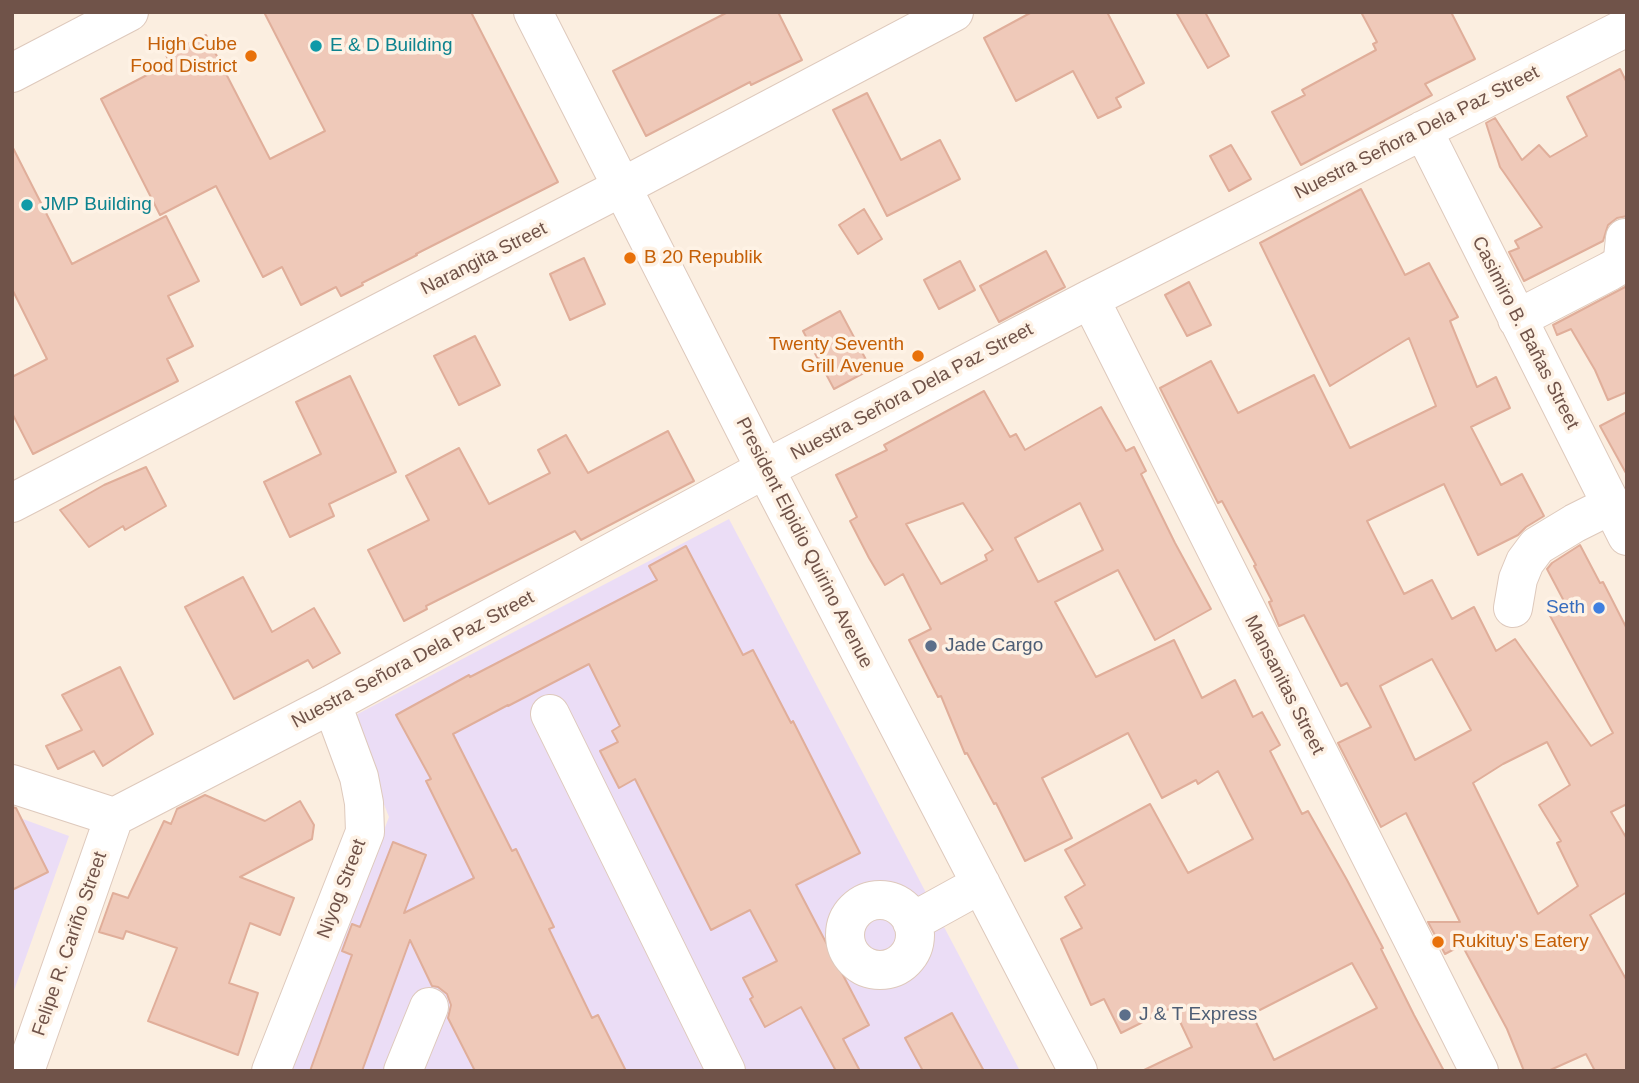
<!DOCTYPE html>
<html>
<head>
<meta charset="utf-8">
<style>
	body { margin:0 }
	#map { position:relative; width:1639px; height:1083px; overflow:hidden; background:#fbeee0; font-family:Arial,sans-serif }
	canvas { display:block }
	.frame { position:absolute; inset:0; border:14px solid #705349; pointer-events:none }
</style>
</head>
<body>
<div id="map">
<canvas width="1639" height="1083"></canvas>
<div class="frame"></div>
</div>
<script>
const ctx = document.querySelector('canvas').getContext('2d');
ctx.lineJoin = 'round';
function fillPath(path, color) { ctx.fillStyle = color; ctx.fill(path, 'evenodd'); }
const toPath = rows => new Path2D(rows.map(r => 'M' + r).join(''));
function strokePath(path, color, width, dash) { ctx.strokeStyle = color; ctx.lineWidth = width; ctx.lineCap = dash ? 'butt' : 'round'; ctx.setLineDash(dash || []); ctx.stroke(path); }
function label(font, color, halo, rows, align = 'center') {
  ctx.font = font + ' Arial,sans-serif'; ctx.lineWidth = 7; ctx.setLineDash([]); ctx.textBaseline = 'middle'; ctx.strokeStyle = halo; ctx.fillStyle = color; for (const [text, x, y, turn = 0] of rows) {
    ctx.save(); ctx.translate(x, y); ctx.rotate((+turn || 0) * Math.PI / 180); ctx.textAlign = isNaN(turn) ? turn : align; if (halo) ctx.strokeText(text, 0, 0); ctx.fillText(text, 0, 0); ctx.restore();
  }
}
fillPath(toPath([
	[729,519,1020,1071,292,1071,389,817,350,718],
	[12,815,69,836,12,996]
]), '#ebddf6');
const building = toPath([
	[264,12,471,12,558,182,416,254,417,255,362,283,363,285,341,296,336,287,301,305,282,267,263,277,216,186,160,215,101,99,170,63,166,55,206,35,270,159,325,131,264,12],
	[728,12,778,12,802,60,751,85,750,82,646,136,613,71,728,12],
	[1032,12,1107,12,1144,83,1116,98,1121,107,1098,118,1073,71,1016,101,984,38,1032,12],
	[1176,12,1205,12,1229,56,1208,68,1176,12],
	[1361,12,1451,12,1475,59,1425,84,1432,95,1301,165,1272,112,1305,95,1302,90,1376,50,1373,44,1377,42,1361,12],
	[1620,69,1627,83,1627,216,1617,218,1608,225,1603,241,1524,281,1509,252,1519,248,1515,241,1542,227,1500,167,1486,123,1495,118,1522,160,1539,145,1550,157,1587,136,1567,97,1620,69],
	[867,93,901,160,940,140,960,179,887,216,833,110,867,93],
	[1231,145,1251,179,1229,191,1210,156,1231,145],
	[12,146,72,264,166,216,199,281,168,296,193,346,167,359,178,381,33,454,12,413,12,377,47,359,12,289,12,146],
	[1361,189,1405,275,1429,263,1458,317,1450,321,1477,387,1496,377,1510,408,1471,427,1501,485,1522,474,1544,516,1526,527,1518,535,1478,555,1444,484,1367,521,1404,594,1432,580,1452,619,1474,607,1496,651,1515,639,1591,746,1613,733,1548,612,1565,603,1547,569,1552,563,1580,545,1600,583,1603,582,1627,629,1627,804,1611,812,1627,839,1627,892,1590,915,1627,981,1627,1071,1595,1071,1586,1054,1548,1071,1524,1071,1507,1029,1462,945,1445,954,1428,922,1460,922,1406,813,1381,827,1338,743,1371,727,1347,683,1341,686,1304,615,1279,626,1269,602,1272,601,1254,566,1256,565,1222,501,1218,503,1160,388,1211,361,1238,413,1314,375,1350,448,1436,406,1409,338,1330,386,1260,243,1361,189],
	[1432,659,1471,730,1415,760,1380,686,1432,659],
	[1547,742,1570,785,1539,805,1561,841,1557,843,1578,886,1538,914,1473,783,1503,764,1547,742],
	[864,209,882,239,858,254,839,225,864,209],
	[1046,251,1065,287,999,322,980,286,1046,251],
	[584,258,605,304,570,320,550,274,584,258],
	[960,261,975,290,939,309,924,280,960,261],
	[1189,282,1211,325,1187,336,1165,295,1189,282],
	[1627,286,1627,392,1608,400,1595,370,1571,329,1557,335,1553,325,1627,286],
	[840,311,871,369,834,389,803,331,840,311],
	[475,336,500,385,459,405,434,356,475,336],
	[350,376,396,472,329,504,334,516,290,537,264,482,321,454,296,402,350,376],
	[984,391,1010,437,1016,434,1025,450,1101,407,1126,451,1134,447,1146,471,1141,474,1175,543,1211,609,1155,640,1118,570,1055,602,1096,677,1174,640,1202,698,1235,680,1253,717,1262,712,1280,745,1270,751,1302,814,1308,811,1347,880,1383,948,1381,949,1414,1015,1444,1071,1142,1071,1192,1047,1173,1007,1121,1033,1104,999,1091,1005,1061,939,1082,928,1065,897,1085,885,1065,850,1150,804,1188,873,1253,839,1218,771,1198,784,1196,780,1162,798,1128,733,1042,778,1072,838,1025,861,996,803,994,804,967,753,965,754,941,696,938,697,909,640,931,629,903,574,885,585,869,558,850,521,857,517,836,475,887,450,884,445,984,391],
	[963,503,993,550,985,555,987,560,941,584,906,524,963,503],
	[1080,503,1103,550,1038,582,1015,538,1080,503],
	[1352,963,1377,1008,1274,1060,1252,1014,1352,963],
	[1627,412,1627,475,1600,426,1627,412],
	[668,431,694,481,581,540,575,531,426,606,427,609,404,621,368,550,429,520,406,476,459,448,489,504,550,473,538,450,566,435,588,473,668,431],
	[146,467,166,506,125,530,123,526,89,547,60,510,104,485,146,467],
	[686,546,743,655,753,650,791,723,793,721,860,853,796,885,869,1025,843,1039,860,1071,836,1071,801,1007,765,1027,750,999,753,997,743,978,777,961,750,910,711,930,635,779,619,788,600,751,618,742,612,731,620,726,589,664,508,706,508,705,453,734,512,851,516,849,554,927,549,929,592,1018,598,1015,626,1071,475,1071,448,1018,451,1005,447,994,438,987,432,986,410,940,362,1071,310,1071,352,955,342,951,352,924,360,927,393,842,426,855,404,913,474,878,426,781,431,779,396,715,469,675,470,677,657,580,649,566,686,546],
	[243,577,272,632,314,608,340,653,313,668,308,660,234,699,185,607,243,577],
	[120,667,153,734,103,766,94,751,58,769,46,746,82,730,62,695,120,667],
	[205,795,265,821,300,801,314,825,312,839,240,877,294,898,280,935,250,923,229,983,258,993,238,1055,148,1021,177,948,126,931,123,939,99,932,113,893,128,898,164,821,171,824,177,809,205,795],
	[12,807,16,808,48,872,12,890,12,807],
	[952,1013,984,1071,923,1071,905,1038,952,1013]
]);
fillPath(building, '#efc9b9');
strokePath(building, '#e0ae9a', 2);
const minor = toPath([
	[533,12,765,469,1078,1071],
	[12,73,129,12],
	[1423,130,1627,536],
	[1090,299,1479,1071],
	[1517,319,1610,271,1620,265,1623,258,1625,238],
	[12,503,622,187,954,12],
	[1513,608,1518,579,1525,562,1537,546,1575,523,1611,505],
	[550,714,726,1071],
	[12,784,114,817,332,704,765,469,1090,299,1627,27],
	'845 935a35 35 0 1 1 70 0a35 35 0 1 1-70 0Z',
	[912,922,981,884],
	[25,1071,114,817],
	[271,1071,365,832,364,803,359,777,332,704],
	[403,1071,429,1007]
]);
strokePath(minor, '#dec9bc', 40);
strokePath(minor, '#fff', 38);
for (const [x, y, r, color] of [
	[316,46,7,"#0f9aa8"],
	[251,56,7,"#e8710a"],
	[27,205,7,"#0f9aa8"],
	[630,258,7,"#e8710a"],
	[918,356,7,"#e8710a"],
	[1599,608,7,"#3f7fe0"],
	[931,646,7,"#5c6f8a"],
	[1438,942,7,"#e8710a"],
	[1125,1015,7,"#5c6f8a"]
]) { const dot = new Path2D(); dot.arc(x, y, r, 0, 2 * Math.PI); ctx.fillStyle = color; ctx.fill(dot); strokePath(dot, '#fef2e5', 2.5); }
label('19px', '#c56008', '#fef2e5', [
	["High Cube",237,45],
	["Food District",237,67],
	["B 20 Republik",644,258,"left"],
	["Twenty Seventh",904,345],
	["Grill Avenue",904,367],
	["Rukituy's Eatery",1452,942,"left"]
], 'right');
label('19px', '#0d838f', '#fef2e5', [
	["E & D Building",330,46],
	["JMP Building",41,205]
], 'left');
label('19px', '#705349', '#fef2e5', [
	["Nuestra Señora Dela Paz Street",1417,133,-27],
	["Narangita Street",484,259,-27],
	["Casimiro B. Bañas Street",1525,333,63],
	["Nuestra Señora Dela Paz Street",912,392,-28],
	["President Elpidio Quirino Avenue",804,543,63],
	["Nuestra Señora Dela Paz Street",413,660,-28],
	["Mansanitas Street",1284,685,63],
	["Niyog Street",342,889,-69],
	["Felipe R. Cariño Street",70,944,-71]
]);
label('19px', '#366cbe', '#fef2e5', [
	["Seth",1585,608]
], 'right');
label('19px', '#4e5e75', '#fef2e5', [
	["Jade Cargo",945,646],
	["J & T Express",1139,1015]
], 'left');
</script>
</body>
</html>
